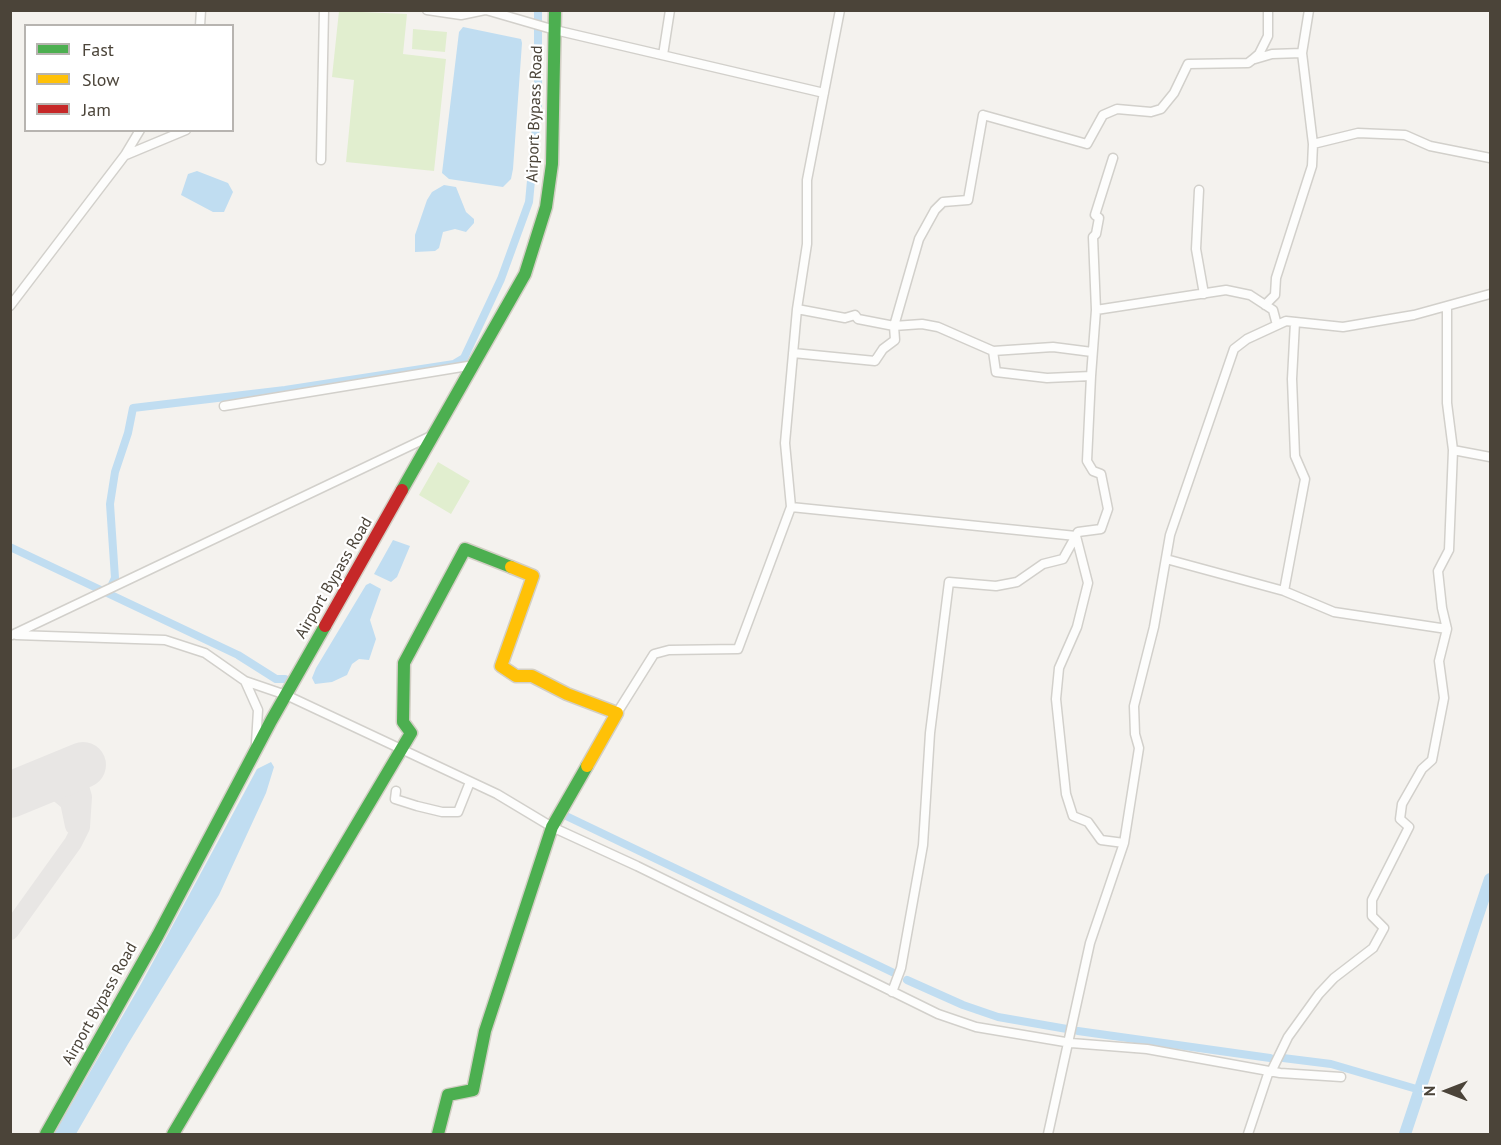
<!DOCTYPE html>
<html>
<head>
<meta charset="utf-8">
<style>
	body { margin:0 }
	#map { position:relative; width:1501px; height:1145px; overflow:hidden; background:#f4f2ee; font-family:"PT Sans",sans-serif }
	canvas { display:block }
	.frame { position:absolute; inset:0; border:12px solid #4b4439; pointer-events:none }
	.legend { position:absolute; left:24px; top:24px; width:210px; height:108px; box-sizing:border-box; background:#fff; border:2px solid #b7b4b0; margin:0; padding:8px 10px; list-style:none; font-size:18px; color:#4b4439 }
	.legend li { display:flex; align-items:center; gap:12px; height:30px }
	.legend b { width:30px; border:2px solid #b7b4b0 }
	.north { position:absolute; left:1417px; top:1061px; width:60px; height:60px; -webkit-text-stroke:4px #fff; paint-order:stroke; rotate:270deg; font-size:16px; font-weight:700; line-height:24px; text-align:center; color:#4b4439 }
	.north::after { content:''; display:block; margin:auto; width:21px; height:27px; background:#4b4439; clip-path:polygon(50% 0,100% 100%,50% 72%,0 100%) }
</style>
</head>
<body>
<div id="map">
<canvas width="1501" height="1145"></canvas>
<div class="frame"></div>
<ul class="legend">
<li><b style="height:8px;background:#4caf50"></b>Fast</li>
<li><b style="height:8px;background:#ffc107"></b>Slow</li>
<li><b style="height:8px;background:#c62828"></b>Jam</li>
</ul>
<div class="north">N</div>
</div>
<script>
const ctx = document.querySelector('canvas').getContext('2d');
ctx.lineJoin = 'round';
function fillPath(path, color) { ctx.fillStyle = color; ctx.fill(path, 'evenodd'); }
const toPath = rows => new Path2D(rows.map(r => 'M' + r).join(''));
function strokePath(path, color, width, dash) { ctx.strokeStyle = color; ctx.lineWidth = width; ctx.lineCap = dash ? 'butt' : 'round'; ctx.setLineDash(dash || []); ctx.stroke(path); }
function label(font, color, halo, rows, align = 'center') {
  ctx.font = font + ' "PT Sans",sans-serif'; ctx.lineWidth = 4.5; ctx.setLineDash([]); ctx.textBaseline = 'middle'; ctx.strokeStyle = halo; ctx.fillStyle = color; for (const [text, x, y, turn = 0] of rows) {
    ctx.save(); ctx.translate(x, y); ctx.rotate((+turn || 0) * Math.PI / 180); ctx.textAlign = isNaN(turn) ? turn : align; if (halo) ctx.strokeText(text, 0, 0); ctx.fillText(text, 0, 0); ctx.restore();
  }
}
fillPath(toPath([
	[339,11,407,14,403,54,446,59,434,171,346,162,354,80,332,77],
	[413,29,447,32,445,52,412,49],
	[438,462,470,481,451,514,419,495]
]), '#e1eecf');
fillPath(toPath([
	[463,27,521,39,522,43,513,169,511,179,503,187,449,179,442,173,459,32],
	[197,171,228,183,233,192,224,212,213,212,181,195,188,174],
	[444,185,456,187,466,212,474,219,474,223,466,232,455,229,443,232,439,248,435,251,415,252,415,235,427,200,432,192],
	[393,540,410,546,397,577,391,582,374,574],
	[370,583,381,589,370,620,376,639,369,660,359,659,352,664,347,675,332,682,315,684,312,678,316,668,366,585],
	[271,762,274,767,266,793,219,895,128,1044,76,1134,54,1134,141,984,257,769]
]), '#c0ddf1');
strokePath(toPath([
	[10,547,238,655,276,679,285,679],
	[109,591,115,578,110,504,115,472,128,433,133,408,285,390,454,364,464,358,501,279,529,202,538,105,538,10],
	[562,814,894,973],
	[907,980,963,1005,998,1017,1067,1029],
	[1078,1031,1270,1058],
	[1283,1058,1331,1064,1420,1090]
]), '#c0ddf1', 8);
strokePath(toPath([
	[1405,1134,1490,879]
]), '#c0ddf1', 12);
strokePath(toPath([
	[31,787,44,787,57,792,69,802,74,826],
	[10,931,73,843,81,827,83,797,75,769]
]), '#e8e6e4', 18);
strokePath(toPath([
	[10,795,83,765]
]), '#e8e6e4', 46);
const street = toPath([
	[427,10,461,15,485,10],
	[486,10,555,30,824,93],
	[200,26,201,10],
	[663,55,670,10],
	[1255,59,1272,54,1302,53],
	[1313,144,1358,133,1405,135,1430,146,1490,158],
	[126,155,186,130],
	[321,160,324,10],
	[1199,190,1196,249,1204,294],
	[1265,305,1275,295,1276,278,1312,166,1313,144,1302,53,1309,10],
	[10,306,125,155,140,130],
	[797,309,845,318,855,315,858,319,894,326,919,239,935,210,943,202,968,200,983,115,1087,144,1103,115,1117,109,1151,112,1161,109,1174,93,1188,64,1248,63,1252,60,1259,54,1268,36,1268,10],
	[1096,310,1093,237,1096,234,1099,218,1095,215,1113,158],
	[993,351,1053,347,1092,352],
	[793,353,875,361,883,349,895,340,894,326,922,324,938,327,993,351,996,372,1047,378,1091,376,1087,461,1093,471,1101,474,1108,509,1101,529,1078,532,1063,559,1043,564,1017,582,996,586,949,582,930,733,923,845,901,968,892,992],
	[1091,376,1096,310,1226,290,1250,295,1273,310,1277,325],
	[224,406,474,365],
	[1453,450,1490,457],
	[791,507,1076,536,1088,583,1077,627,1059,668,1056,699,1066,794,1073,816,1088,822,1101,840,1124,843],
	[1166,559,1284,591,1305,479,1295,456,1292,379,1295,322],
	[1284,591,1334,612,1447,629],
	[12,635,435,434],
	[16,635,165,640,205,653,245,681,258,710,256,743],
	[245,681,286,695,497,794,552,827,637,866,938,1014,976,1027,1071,1043,1147,1049,1280,1073,1341,1077],
	[617,713,654,654,669,650,738,649,791,507,785,443,797,309,807,244,807,180,840,10],
	[396,791,395,799,417,806,442,812,458,812,470,782],
	[1271,1072,1288,1037,1319,994,1334,978,1373,948,1384,928,1372,916,1372,900,1409,827,1400,819,1402,804,1422,769,1432,760,1444,698,1439,661,1447,629,1442,608,1438,571,1449,550,1453,450,1447,403,1447,306],
	[1048,1134,1090,943,1124,843,1139,748,1135,734,1134,706,1154,627,1170,535,1234,349,1247,339,1286,321,1343,327,1414,315,1490,294],
	[1248,1134,1269,1071]
]);
const fast = toPath([
	[402,490,525,274,546,207,552,164,555,10],
	[46,1134,158,935,271,721,325,626],
	[173,1134,411,733,403,722,404,663,465,549,511,567],
	[438,1134,448,1095,473,1090,485,1031,552,827,587,766]
]);
const slow = toPath([
	[511,567,533,576,501,666,516,676,532,676,567,694,617,713,587,766]
]);
const jam = toPath([
	[325,626,402,490]
]);
strokePath(street, '#d2d0cb', 11);
strokePath(fast, '#d3cfc5', 15);
strokePath(slow, '#d3cfc5', 15);
strokePath(jam, '#d3cfc5', 15);
strokePath(street, '#fdfdfc', 8);
strokePath(fast, '#4caf50', 12);
strokePath(slow, '#ffc107', 12);
strokePath(jam, '#c62828', 12);
label('16px', '#4b4439', '#fff', [
	["Airport Bypass Road",535,114,-88],
	["Airport Bypass Road",334,578,-60],
	["Airport Bypass Road",100,1004,-61]
]);
</script>
</body>
</html>
